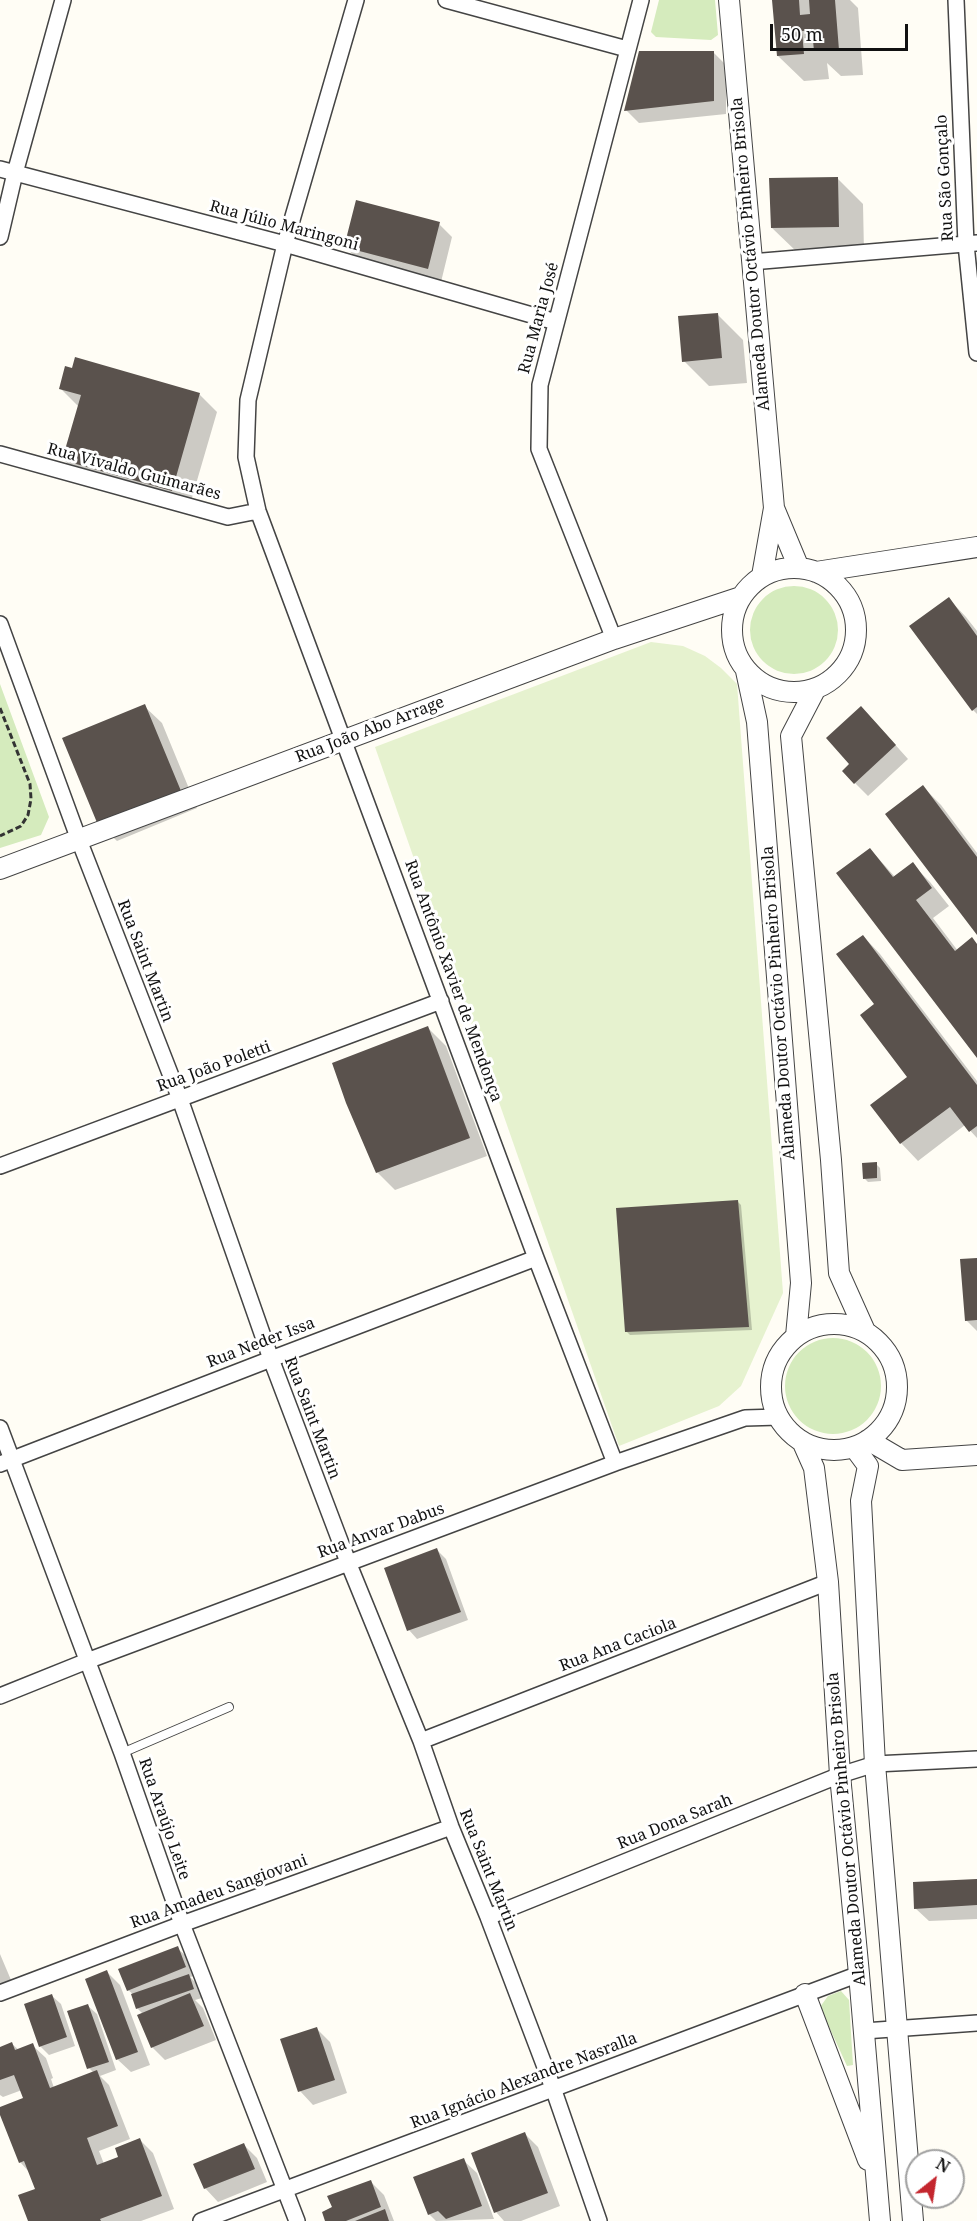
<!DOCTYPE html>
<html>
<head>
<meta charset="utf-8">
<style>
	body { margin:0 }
	#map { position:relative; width:977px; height:2221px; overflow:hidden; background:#fffdf5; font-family:"Noto Serif",serif }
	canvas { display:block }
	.north { position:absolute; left:905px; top:2149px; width:60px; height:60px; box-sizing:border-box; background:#fff; border:2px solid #a0a0a0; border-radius:50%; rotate:30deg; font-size:16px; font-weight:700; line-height:24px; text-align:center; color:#111 }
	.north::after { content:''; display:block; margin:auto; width:21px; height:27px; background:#c4262e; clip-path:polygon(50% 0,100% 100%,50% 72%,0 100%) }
	.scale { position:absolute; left:770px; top:24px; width:138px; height:27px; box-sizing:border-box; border:3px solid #111; border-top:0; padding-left:8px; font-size:18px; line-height:21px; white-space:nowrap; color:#111; -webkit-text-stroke:4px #fff; paint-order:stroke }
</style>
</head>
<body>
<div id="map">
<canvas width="977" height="2221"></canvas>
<div class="north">N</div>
<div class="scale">50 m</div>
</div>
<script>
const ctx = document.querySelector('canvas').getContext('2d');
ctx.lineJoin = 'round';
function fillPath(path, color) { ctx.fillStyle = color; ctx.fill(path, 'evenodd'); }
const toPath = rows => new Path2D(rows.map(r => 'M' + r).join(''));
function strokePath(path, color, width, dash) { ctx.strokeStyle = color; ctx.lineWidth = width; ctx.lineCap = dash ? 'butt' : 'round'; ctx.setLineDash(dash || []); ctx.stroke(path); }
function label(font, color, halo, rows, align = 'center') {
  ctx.font = font + ' "Noto Serif",serif'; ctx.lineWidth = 6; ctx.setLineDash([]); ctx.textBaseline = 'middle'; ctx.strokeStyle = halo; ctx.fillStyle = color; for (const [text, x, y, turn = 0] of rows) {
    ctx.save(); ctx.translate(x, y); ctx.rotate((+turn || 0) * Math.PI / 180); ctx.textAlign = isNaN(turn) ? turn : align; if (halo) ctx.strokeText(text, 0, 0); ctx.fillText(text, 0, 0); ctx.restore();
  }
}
fillPath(toPath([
	[659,0,715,0,718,35,711,40,656,37,651,32],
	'750 630a44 44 0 1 1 88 0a44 44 0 1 1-88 0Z',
	[0,684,49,817,41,835,0,848],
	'785 1386a48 48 0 1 1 96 0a48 48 0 1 1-96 0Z',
	[841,1991,849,2000,853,2065,847,2066,820,2007,828,1996]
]), '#d5ebbd');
fillPath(toPath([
	[651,642,683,646,705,656,721,668,737,684,783,1293,741,1386,719,1406,619,1446,375,747]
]), '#e6f2cf');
fillPath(toPath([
	[774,0,850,0,858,8,863,75,841,76,827,63,829,79,804,81,778,56],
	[713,52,726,65,726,114,639,123,626,110],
	[837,178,863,204,864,252,798,253,772,228],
	[439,224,452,237,441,282,359,260,345,247],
	[717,314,743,340,747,383,709,386,684,361],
	[60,388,199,394,217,412,189,508,81,477,64,460,79,407],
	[949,599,966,617,977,631,977,714,973,710],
	[144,706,162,723,197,808,117,841,99,824],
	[874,721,908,759,868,796,855,783,852,764],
	[923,787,941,805,977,853,977,932],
	[870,849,895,877,912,864,930,882,949,906,933,918,958,951,977,944,977,1056],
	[863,936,880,954,977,1081,977,1138,965,1125,918,1161,901,1143,909,1077,876,1005],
	[428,1028,446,1046,487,1156,395,1190,377,1172],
	[876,1164,880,1168,881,1181,868,1182,864,1178],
	[737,1201,741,1205,752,1330,630,1335,626,1331],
	[977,1259,977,1331,966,1320],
	[437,1550,446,1559,468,1620,417,1639,409,1630,386,1569],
	[977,1880,977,1919,929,1921,915,1908],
	[177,1948,186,1956,194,1976,190,1977,197,1984,202,1998,195,2000,203,2008,216,2040,165,2060,152,2047,143,2014,137,2008,134,1995,128,1990],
	[0,1954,11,1980,0,1984],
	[107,1972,120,1985,150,2065,131,2072,117,2059],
	[52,1996,61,2004,75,2046,49,2055,40,2046],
	[88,2006,97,2014,116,2070,100,2076,109,2085,130,2139,99,2151,104,2164,120,2158,140,2140,153,2153,174,2209,141,2221,30,2221,37,2190,30,2173,20,2162,0,2111,0,2108,26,2098,22,2090,3,2097,0,2095,0,2048,12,2044,19,2050,32,2045,46,2058,53,2078,51,2079,54,2088,94,2073,89,2068],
	[316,2028,330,2042,347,2093,313,2105,300,2091],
	[525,2134,538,2147,560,2206,521,2221,504,2221,496,2212],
	[244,2145,257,2158,267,2182,218,2202,205,2188],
	[463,2160,477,2173,494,2219,436,2221,429,2214],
	[371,2182,384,2195,394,2221,327,2221]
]), '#0003');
fillPath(toPath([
	[772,0,799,0,800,15,810,14,809,0,835,0,839,50,814,51,812,30,802,31,804,54,777,56],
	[639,51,714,51,714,101,624,111],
	[838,177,839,227,771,228,769,178],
	[356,200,440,222,428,269,344,247],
	[718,313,722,358,682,362,678,316],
	[75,357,200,393,172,491,62,460,81,395,59,389,65,366,72,368],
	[949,597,977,636,977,707,972,711,909,626],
	[145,704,181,791,98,825,62,738],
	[861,706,896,745,854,784,842,771,849,764,826,738],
	[923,785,977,857,977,935,885,814],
	[870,848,893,877,913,862,932,888,916,900,955,951,972,937,977,944,977,1058,836,873],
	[863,935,977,1085,977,1126,969,1132,950,1107,900,1144,870,1105,907,1077,860,1015,874,1004,836,954],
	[428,1026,470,1138,376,1173,346,1103,332,1063],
	[877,1162,877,1178,863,1179,862,1163],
	[738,1200,749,1327,625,1332,616,1208],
	[977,1258,977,1320,965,1321,960,1259],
	[437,1548,461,1612,407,1631,384,1568],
	[977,1879,977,1905,914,1909,913,1882],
	[178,1946,186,1967,127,1991,118,1969],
	[107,1970,138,2052,116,2060,85,1979],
	[189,1974,194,1989,136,2009,131,1994],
	[190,1993,204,2026,151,2048,137,2015],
	[52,1994,67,2037,39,2047,24,2004],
	[88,2004,109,2062,87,2069,67,2011],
	[317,2027,335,2080,298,2092,280,2039],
	[12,2042,15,2050,33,2043,50,2088,97,2070,118,2126,87,2138,97,2165,118,2157,115,2148,140,2138,162,2196,100,2219,101,2221,28,2221,18,2195,35,2189,24,2161,19,2163,0,2115,0,2107,23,2098,14,2075,0,2080,0,2047],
	[525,2132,548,2193,494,2213,471,2153],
	[244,2143,255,2169,204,2189,193,2164],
	[464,2158,482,2206,446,2219,438,2211,428,2215,413,2177],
	[371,2180,381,2207,346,2221,325,2221,322,2212,332,2207,327,2196],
	[385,2209,389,2221,355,2221]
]), '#5a524d');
const service = toPath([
	[122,1753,229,1707]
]);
const minor = toPath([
	[356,0,285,244,248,400,246,457,258,511,536,1258,615,1463],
	[446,0,627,49],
	[956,0,966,244,977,353],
	[0,169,285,244,556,322],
	[0,237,15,173,63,0],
	[751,262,977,243],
	[0,454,228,517,258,511],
	[0,624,79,840,180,1099,271,1359,348,1562,421,1741,451,1827,488,1917,553,2088,599,2221],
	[614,639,539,449,540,385,641,0],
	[0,1166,441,1001],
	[0,1428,122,1753,182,1924,297,2221],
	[0,1464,271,1359,536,1258],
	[0,1696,87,1661,615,1463,745,1418,779,1417],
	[421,1741,828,1582],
	[488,1917,840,1775,875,1764,977,1759],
	[0,1993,182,1924,451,1827],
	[864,2031,977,2023],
	[201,2221,859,1974]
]);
const tertiary = toPath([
	[729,0,774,508,762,576],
	[774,508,799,568],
	'732 630a62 62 0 1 1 124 0a62 62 0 1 1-124 0Z',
	[816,572,977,547],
	[746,671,757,722,801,1283,796,1336],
	[816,688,791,736,831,1160,839,1273,865,1331],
	[0,869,614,639,741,597],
	'771 1387a63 63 0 1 1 126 0a63 63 0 1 1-126 0Z',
	[868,1440,902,1460,977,1455],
	[802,1441,814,1468,828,1582,840,1775,859,1974,880,2221],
	[854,1447,868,1466,861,1501,875,1764,913,2221],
	[805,1994,868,2160]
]);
strokePath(service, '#444', 10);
strokePath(minor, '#444', 18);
strokePath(tertiary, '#444', 22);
strokePath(toPath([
	[0,708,30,784,31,799,28,815,21,826,0,836]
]), '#333', 3, [6, 3]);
strokePath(service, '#fff', 8);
strokePath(minor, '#fff', 15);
strokePath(tertiary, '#fff', 20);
label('16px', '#111', '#fff', [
	["Rua São Gonçalo",945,178,-93],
	["Rua Júlio Maringoni",284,226,15],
	["Alameda Doutor Octávio Pinheiro Brisola",751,254,-95],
	["Rua Maria José",539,318,-75],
	["Rua Vivaldo Guimarães",134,472,15],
	["Rua João Abo Arrage",370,730,-21],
	["Rua Saint Martin",145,961,69],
	["Rua Antônio Xavier de Mendonça",453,981,70],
	["Alameda Doutor Octávio Pinheiro Brisola",779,1003,-94],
	["Rua João Poletti",214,1067,-20],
	["Rua Neder Issa",261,1343,-21],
	["Rua Saint Martin",312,1418,69],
	["Rua Anvar Dabus",381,1531,-20],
	["Rua Ana Caciola",618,1645,-21],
	["Rua Araújo Leite",164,1819,71],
	["Rua Dona Sarah",675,1822,-22],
	["Alameda Doutor Octávio Pinheiro Brisola",847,1829,-95],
	["Rua Saint Martin",488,1870,68],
	["Rua Amadeu Sangiovani",219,1892,-20],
	["Rua Ignácio Alexandre Nasralla",524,2081,-21]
]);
</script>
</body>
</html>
